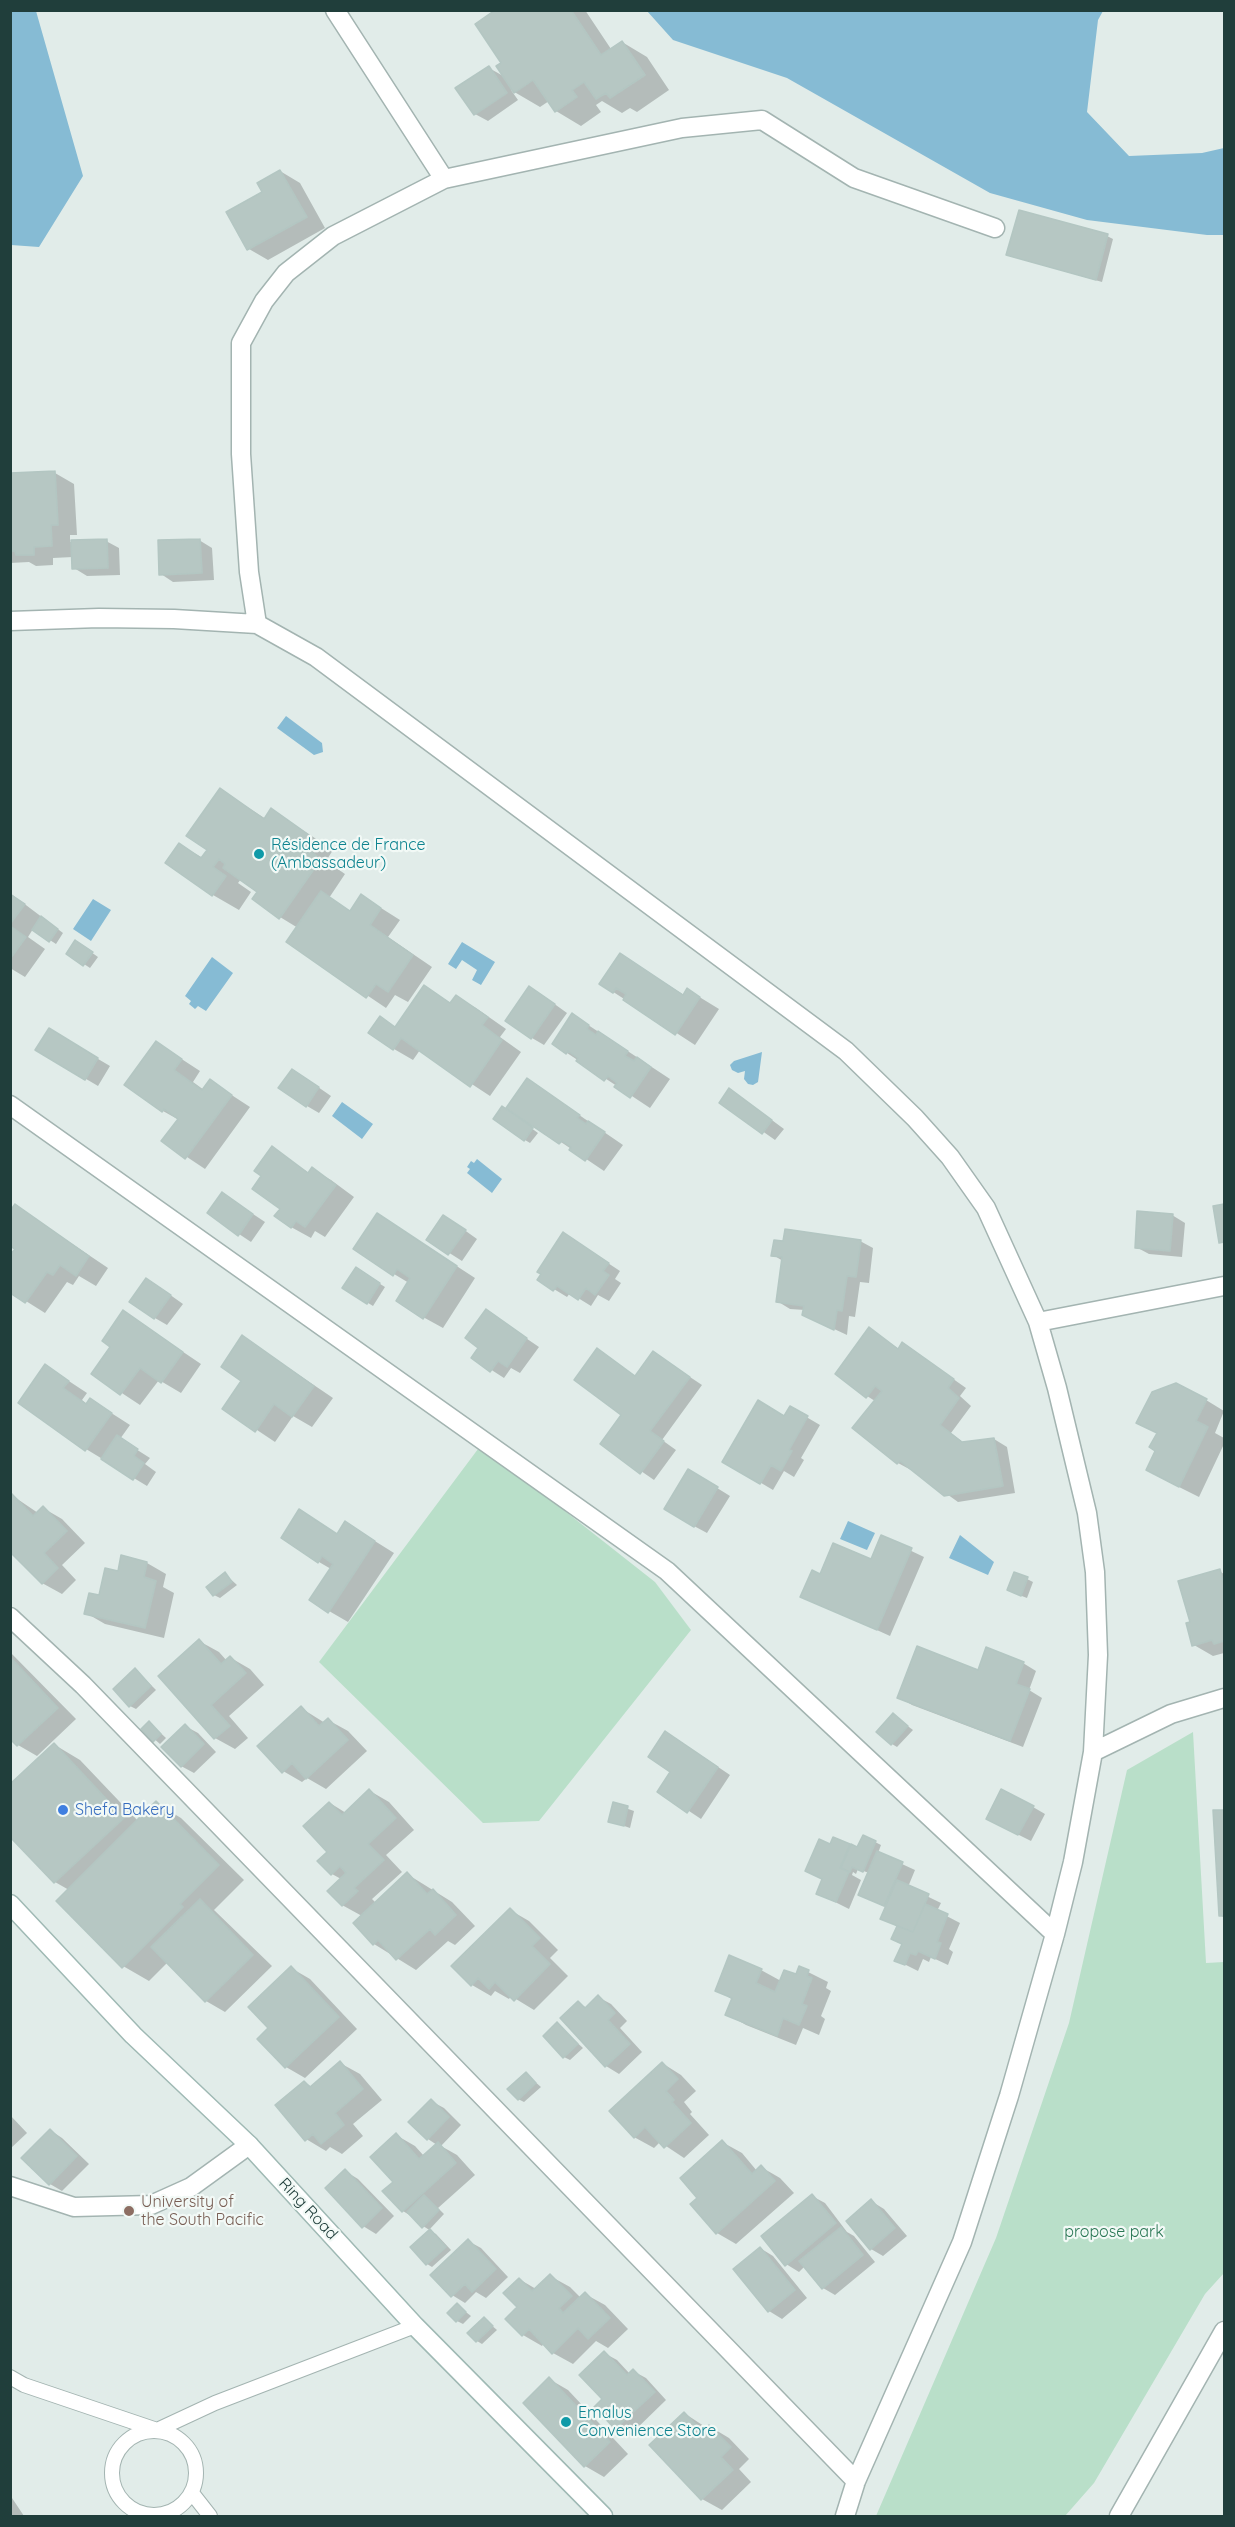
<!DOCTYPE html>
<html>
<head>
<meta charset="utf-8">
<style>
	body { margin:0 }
	#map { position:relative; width:1235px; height:2527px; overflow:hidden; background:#e1ece9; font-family:Quicksand,sans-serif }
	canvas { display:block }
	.frame { position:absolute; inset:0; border:12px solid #203e3b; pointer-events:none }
</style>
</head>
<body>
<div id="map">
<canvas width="1235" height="2527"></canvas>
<div class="frame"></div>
</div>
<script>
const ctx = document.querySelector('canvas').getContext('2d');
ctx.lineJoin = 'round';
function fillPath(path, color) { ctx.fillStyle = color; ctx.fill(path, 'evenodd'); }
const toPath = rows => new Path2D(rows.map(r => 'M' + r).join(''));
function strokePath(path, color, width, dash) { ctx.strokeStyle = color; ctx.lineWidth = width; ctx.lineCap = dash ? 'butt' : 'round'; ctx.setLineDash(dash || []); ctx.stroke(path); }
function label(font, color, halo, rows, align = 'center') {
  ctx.font = font + ' Quicksand,sans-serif'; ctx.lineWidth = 4.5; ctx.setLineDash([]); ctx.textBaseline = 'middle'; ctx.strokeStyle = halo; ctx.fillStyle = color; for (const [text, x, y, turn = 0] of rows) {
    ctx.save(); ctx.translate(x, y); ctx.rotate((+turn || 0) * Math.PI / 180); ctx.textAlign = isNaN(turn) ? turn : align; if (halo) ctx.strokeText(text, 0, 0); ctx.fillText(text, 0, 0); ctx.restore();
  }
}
fillPath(toPath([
	[481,1445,655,1582,691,1630,539,1821,483,1823,319,1662],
	[1193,1732,1206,1963,1224,1962,1224,2273,1205,2294,1094,2483,1065,2516,876,2516,996,2238,1069,2023,1127,1770]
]), '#b9dfc9');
fillPath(toPath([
	[10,11,36,11,83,176,39,247,11,245],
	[647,11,1103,11,1098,20,1087,112,1129,156,1202,153,1224,148,1224,235,1207,235,1087,220,990,193,787,78,673,40],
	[286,716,322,743,323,752,314,755,277,728],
	[93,899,111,910,91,941,73,929],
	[462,942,495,962,481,985,472,980,477,970,462,960,456,969,448,964],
	[212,957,233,973,206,1011,198,1006,195,1009,189,1004,191,1001,185,996],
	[762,1052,758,1082,753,1085,748,1084,744,1079,745,1071,738,1073,732,1070,730,1065,734,1061],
	[342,1102,373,1124,362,1139,332,1116],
	[477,1159,502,1179,492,1193,467,1173,470,1169,467,1167,471,1161,474,1163],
	[848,1521,875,1533,867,1550,840,1539],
	[960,1535,994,1562,988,1575,949,1558]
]), '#86bbd4');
fillPath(toPath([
	[498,10,585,10,611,49,622,42,647,57,669,90,637,112,630,108,622,113,602,101,596,105,601,112,581,126,556,111,549,101,540,107,511,90,518,100,488,121,475,114,489,68,505,77],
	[280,171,300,183,325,228,268,260,249,249,228,213,264,193],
	[1107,236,1113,239,1102,282,1008,255],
	[55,473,74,484,77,535,70,535,70,542,106,541,119,548,120,575,87,576,74,568,73,557,53,558,53,565,36,566,29,562,10,563,10,475],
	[199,540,212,548,214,580,173,582,161,574],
	[221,790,266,819,272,810,333,850,326,861,345,874,329,898,351,912,362,896,400,920,388,937,432,967,408,1002,395,995,386,1008,288,942,298,928,280,917,259,892,241,879,238,883,251,892,239,910,213,895,167,862,180,845,203,858,209,850],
	[10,893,63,933,56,944,33,929,28,937,45,949,25,977,10,968],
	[81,945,98,957,90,968,84,964],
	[621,955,684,995,688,990,719,1009,695,1045,601,984],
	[424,987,452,1004,457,997,476,1008,506,1029,500,1037,521,1052,490,1096,420,1050,413,1060,394,1049,380,1018,396,1028],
	[542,995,567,1013,544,1045,532,1038],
	[573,1015,670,1079,650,1108,567,1053],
	[49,1030,110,1066,98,1086,37,1050],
	[157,1043,200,1071,193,1082,204,1090,210,1081,250,1107,205,1169,163,1141,179,1120,163,1111],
	[305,1078,331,1096,319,1113,307,1106],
	[528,1080,623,1145,604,1171,509,1107],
	[742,1098,784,1129,775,1140,721,1102],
	[508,1111,538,1133,530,1143,525,1140],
	[272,1148,309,1173,312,1169,331,1180,354,1197,325,1237,315,1231,311,1238,291,1227,282,1209],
	[235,1202,265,1222,251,1242,239,1234],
	[16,1206,108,1268,96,1286,79,1276,73,1285,67,1282,45,1313,10,1291,17,1248],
	[1224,1206,1224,1244,1221,1242,1214,1208],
	[378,1215,475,1278,443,1328,423,1317,409,1283,394,1274],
	[1172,1215,1185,1223,1182,1257,1149,1254,1136,1247],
	[456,1224,477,1239,462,1261,429,1240],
	[564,1234,620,1271,615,1279,621,1283,609,1301,598,1295,591,1306,570,1293,567,1297,539,1280],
	[860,1241,873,1248,869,1283,860,1282,855,1317,849,1316,847,1335,817,1321,805,1310,790,1309,777,1301,783,1261,773,1255],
	[356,1269,385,1287,373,1306,344,1288],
	[159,1287,183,1304,167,1325,155,1318],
	[486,1311,539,1347,520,1373,511,1368,504,1378,473,1358,480,1348],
	[124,1312,201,1364,181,1393,159,1380,140,1405,93,1374,112,1347],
	[869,1329,899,1349,903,1344,915,1352,966,1388,960,1396,971,1406,951,1433,964,1443,994,1439,1007,1447,1015,1493,958,1502,912,1469,911,1470,898,1463,875,1401,867,1396],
	[243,1337,333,1398,312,1427,293,1416,275,1442,224,1408,243,1380],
	[654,1353,702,1385,662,1440,676,1450,654,1480,602,1444,623,1414,610,1358,636,1377],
	[46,1366,87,1393,82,1400,87,1404,91,1400,130,1425,120,1439,150,1458,145,1464,156,1472,147,1486,86,1449],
	[1206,1400,1224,1411,1215,1433,1224,1438,1224,1444,1199,1497,1167,1481,1157,1450,1158,1434,1138,1422],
	[791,1408,820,1425,801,1458,804,1460,794,1477,784,1471,773,1490,724,1461,785,1418],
	[701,1478,730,1496,707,1533,694,1526],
	[13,1496,38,1513,43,1508,62,1519,85,1543,62,1565,76,1580,62,1594,42,1583],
	[319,1523,338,1535,346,1523,394,1553,348,1622,329,1611,331,1569,319,1562],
	[882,1537,924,1557,890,1636,802,1596,821,1576,871,1561],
	[122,1557,147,1563,166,1574,163,1587,174,1593,164,1638,105,1624,86,1613,119,1573],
	[1219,1571,1224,1574,1224,1653,1213,1656,1194,1645,1192,1623],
	[225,1574,237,1585,220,1598,214,1595],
	[1027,1579,1033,1582,1027,1598,1014,1593],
	[199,1641,219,1652,227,1661,231,1658,250,1669,264,1685,229,1716,248,1738,235,1749,215,1738,160,1676],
	[10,1652,76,1719,37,1756,18,1745,10,1737],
	[1023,1663,1036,1671,1029,1690,1042,1698,1023,1747,912,1705,899,1697,978,1671],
	[136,1670,156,1690,136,1709,130,1706],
	[301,1708,325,1723,328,1720,348,1731,367,1751,326,1789,307,1778,302,1782,283,1771],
	[893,1715,913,1730,897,1747,892,1744],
	[150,1723,166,1738,160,1744,143,1729],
	[185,1726,198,1733,216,1752,194,1773,181,1766],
	[678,1740,730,1775,701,1819,659,1791,672,1771],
	[55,1745,80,1760,138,1821,156,1803,181,1818,244,1880,214,1910,272,1966,225,2012,206,2001,168,1962,149,1981,123,1966,69,1890,55,1882,10,1835],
	[370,1791,389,1802,414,1830,386,1855,402,1872,372,1899,376,1903,407,1874,452,1902,475,1926,455,1945,448,1941,416,1970,374,1944,355,1923,362,1916,342,1905,341,1879,332,1874,329,1852,330,1803,346,1813],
	[614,1804,634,1811,630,1828,610,1821],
	[1033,1807,1045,1814,1031,1841,1001,1826],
	[1224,1811,1224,1918,1221,1915,1215,1812],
	[875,1842,881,1845,878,1853,915,1870,908,1887,941,1903,937,1911,960,1923,949,1949,953,1952,948,1965,931,1957,929,1962,923,1959,918,1971,896,1960,903,1944,898,1927,882,1918,887,1908,860,1894,869,1873,858,1869,856,1874,853,1872,852,1875,861,1880,849,1909,817,1893,823,1879,807,1871,831,1846,849,1845,858,1849],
	[510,1910,529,1921,558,1950,550,1958,568,1976,534,2010,511,1996,509,1999,495,1991,491,1996,472,1985],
	[291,1968,310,1979,357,2029,305,2078,286,2067,270,2028],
	[800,1968,828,1982,826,1988,831,1991,821,2016,825,2019,819,2035,803,2028,796,2045,746,2025,727,2014,733,2000,717,1990,761,1970,781,1981,797,1976],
	[598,1997,611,2004,627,2021,620,2028,642,2052,619,2074,606,2066,562,2018,578,2003,587,2008],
	[557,2024,583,2048,570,2060,564,2057],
	[340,2063,360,2074,382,2100,353,2124,363,2136,342,2154,330,2147,326,2151,306,2139,304,2082,312,2087],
	[662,2063,681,2075,696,2091,684,2102,692,2112,690,2114,709,2135,684,2158,660,2142,654,2148,634,2137],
	[526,2074,541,2087,524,2102,518,2099],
	[431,2101,444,2108,461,2125,441,2146,457,2155,475,2175,438,2208,444,2214,429,2230,436,2234,451,2250,432,2267,427,2264,431,2231,423,2226,414,2218,403,2211,395,2182,396,2135,415,2146,424,2156,437,2145,428,2139],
	[10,2115,27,2133,10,2149],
	[50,2130,62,2138,89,2164,62,2191,50,2184],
	[722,2142,742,2153,757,2171,761,2167,780,2178,794,2193,736,2244,717,2233,692,2205,699,2198],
	[345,2171,358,2179,394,2216,376,2234,363,2226],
	[812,2196,825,2203,847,2232,854,2236,875,2262,835,2295,823,2288,805,2266,799,2272,786,2264],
	[871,2201,884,2209,907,2236,883,2256,871,2249],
	[468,2241,481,2248,508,2277,486,2298,476,2292,465,2303,452,2295],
	[760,2248,773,2256,807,2298,782,2319,769,2311,735,2269],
	[550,2276,570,2287,581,2298,585,2294,605,2305,628,2329,608,2348,596,2341,573,2364,553,2353,544,2343,542,2346,523,2335,519,2279,536,2289],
	[457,2305,471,2316,463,2324,457,2321],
	[484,2319,497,2330,482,2344,477,2341],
	[604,2353,617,2360,630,2374,633,2371,646,2378,666,2400,629,2436,616,2428,596,2407,604,2399],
	[549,2379,568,2390,628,2454,604,2477,585,2466],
	[684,2413,707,2428,709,2426,729,2438,749,2459,739,2469,751,2482,722,2510,702,2499,651,2445],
	[10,2495,24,2516,10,2516]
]), '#0003');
const building = toPath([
	[495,10,571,10,601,55,622,41,645,75,610,98,606,93,596,99,584,82,572,90,577,97,555,112,533,80,514,93,496,66,501,63,475,24,495,10],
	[489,66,507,93,474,115,455,88,489,66],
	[280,170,307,217,247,250,226,212,262,192,257,183,280,170],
	[1019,210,1108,234,1096,280,1006,255,1019,210],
	[55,471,58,525,51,525,52,546,34,547,34,555,16,555,15,551,10,551,10,473,55,471],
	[107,539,108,568,72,569,71,540,107,539],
	[200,539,202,573,159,575,158,540,200,539],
	[220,788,264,819,271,808,309,835,302,845,321,859,279,919,252,899,257,892,223,868,225,864,219,859,213,867,226,876,212,896,165,863,179,843,201,858,207,850,186,836,220,788],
	[321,891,350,911,361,894,381,908,370,925,413,955,388,992,376,984,366,998,286,942,321,891],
	[10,894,25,904,10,924,10,894],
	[41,916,58,929,49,942,32,930,41,916],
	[10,926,26,937,10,959,10,926],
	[75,940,93,952,83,966,66,954,75,940],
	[620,953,683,995,687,988,700,997,675,1035,623,1000,626,994,616,988,613,993,599,984,620,953],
	[424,985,450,1003,456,995,488,1017,482,1025,502,1040,470,1087,401,1038,393,1050,368,1033,380,1016,395,1027,424,985],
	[529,986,555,1004,531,1039,505,1021,529,986],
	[572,1013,589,1025,587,1029,596,1035,598,1031,628,1051,625,1056,634,1061,637,1057,651,1067,630,1098,614,1087,617,1083,608,1076,604,1081,576,1061,578,1058,568,1051,566,1054,552,1044,572,1013],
	[49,1028,98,1058,85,1080,35,1050,49,1028],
	[156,1041,182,1059,174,1070,202,1090,210,1079,232,1095,185,1159,161,1141,178,1119,164,1109,162,1112,124,1085,156,1041],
	[292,1069,319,1087,306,1107,278,1088,292,1069],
	[527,1078,580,1115,577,1118,586,1124,588,1121,605,1132,585,1161,569,1150,571,1147,562,1141,559,1144,506,1108,527,1078],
	[729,1088,772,1120,762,1134,719,1103,729,1088],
	[502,1106,533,1128,524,1141,493,1119,502,1106],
	[272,1146,308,1173,312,1167,336,1185,305,1227,296,1221,291,1228,274,1216,280,1209,252,1189,261,1176,254,1171,272,1146],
	[222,1192,253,1214,238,1236,207,1213,222,1192],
	[15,1204,89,1256,76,1276,60,1265,53,1275,47,1272,25,1303,10,1293,10,1255,15,1249,10,1246,10,1211,15,1204],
	[1224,1204,1224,1242,1219,1243,1213,1206,1224,1204],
	[1137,1211,1173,1214,1170,1251,1135,1248,1137,1211],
	[377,1213,457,1266,423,1319,396,1301,410,1278,397,1269,393,1276,353,1249,377,1213],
	[443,1215,466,1230,448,1255,426,1240,443,1215],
	[785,1229,861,1240,856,1277,847,1276,842,1311,837,1310,834,1330,802,1315,804,1306,776,1302,782,1257,771,1256,774,1240,783,1241,785,1229],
	[563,1232,609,1263,603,1271,609,1275,595,1295,586,1288,578,1300,557,1286,553,1291,537,1280,541,1274,537,1272,563,1232],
	[356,1267,380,1283,367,1304,342,1288,356,1267],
	[146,1278,171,1295,154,1319,129,1302,146,1278],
	[486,1309,527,1338,507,1367,498,1361,490,1372,471,1358,478,1348,465,1338,486,1309],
	[123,1310,183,1352,161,1383,140,1368,120,1395,91,1374,110,1347,102,1341,123,1310],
	[869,1327,898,1349,902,1342,954,1379,948,1388,959,1398,940,1425,962,1442,994,1438,1003,1486,944,1496,900,1461,897,1464,852,1428,882,1391,875,1386,866,1398,835,1374,869,1327],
	[242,1335,314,1386,292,1417,274,1404,255,1432,222,1409,241,1381,221,1367,242,1335],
	[597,1348,635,1376,653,1351,690,1377,650,1431,664,1441,640,1474,600,1444,621,1415,574,1380,597,1348],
	[45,1364,69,1381,63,1388,86,1404,90,1398,112,1413,85,1451,18,1403,45,1364],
	[1176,1383,1207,1399,1196,1421,1208,1427,1179,1487,1146,1470,1155,1451,1149,1447,1157,1433,1136,1423,1152,1392,1176,1383],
	[758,1400,784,1416,790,1406,808,1416,789,1450,792,1451,781,1471,771,1465,760,1484,722,1462,758,1400],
	[117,1435,138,1449,134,1456,144,1463,133,1480,101,1459,117,1435],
	[688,1469,718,1487,694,1527,664,1509,688,1469],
	[12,1494,33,1516,43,1506,67,1531,44,1553,58,1568,42,1584,10,1552,10,1496,12,1494],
	[299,1509,337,1534,345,1521,375,1541,328,1613,309,1600,333,1564,322,1556,318,1563,281,1538,299,1509],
	[881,1535,912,1548,877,1630,800,1597,812,1570,820,1574,833,1543,871,1559,881,1535],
	[121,1555,147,1562,144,1577,156,1581,145,1628,84,1614,89,1593,99,1595,105,1568,118,1571,121,1555],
	[1220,1569,1224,1586,1224,1641,1214,1644,1212,1640,1192,1646,1186,1623,1190,1622,1178,1581,1220,1569],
	[225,1572,232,1582,213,1596,206,1587,225,1572],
	[1014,1572,1028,1577,1021,1596,1007,1590,1014,1572],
	[199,1639,221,1664,230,1656,246,1673,211,1705,230,1726,214,1739,158,1676,199,1639],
	[917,1646,978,1670,986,1647,1024,1662,1016,1684,1030,1689,1010,1741,897,1698,917,1646],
	[10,1657,58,1708,17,1746,10,1739,10,1657],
	[135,1668,151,1686,129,1707,113,1689,135,1668],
	[301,1706,319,1726,328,1718,348,1740,306,1779,292,1763,282,1773,257,1746,301,1706],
	[893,1713,908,1726,891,1745,876,1732,893,1713],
	[149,1721,161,1734,153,1742,141,1729,149,1721],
	[185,1724,204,1744,181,1767,161,1747,185,1724],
	[665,1731,718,1767,687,1813,657,1792,670,1772,648,1757,665,1731],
	[54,1743,124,1818,54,1883,10,1837,10,1784,54,1743],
	[369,1789,396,1818,368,1844,384,1860,354,1888,358,1891,342,1906,327,1891,346,1873,340,1866,331,1875,317,1861,327,1852,303,1826,329,1802,342,1815,369,1789],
	[1001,1789,1034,1806,1018,1835,986,1819,1001,1789],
	[156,1801,219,1865,180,1904,183,1907,122,1968,56,1901,156,1801],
	[613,1802,628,1806,624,1826,608,1822,613,1802],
	[1213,1810,1224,1810,1224,1916,1219,1916,1213,1810],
	[863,1835,876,1841,863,1872,852,1867,850,1872,841,1868,851,1844,857,1847,863,1835],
	[833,1837,850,1844,840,1868,849,1872,836,1902,816,1894,822,1879,805,1871,819,1839,830,1844,833,1837],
	[877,1851,903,1862,884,1906,858,1895,877,1851],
	[407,1872,427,1894,433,1889,456,1915,435,1935,430,1929,396,1960,378,1940,373,1945,353,1923,407,1872],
	[897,1880,929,1894,913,1932,880,1919,897,1880],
	[200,1899,253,1955,205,2002,151,1947,200,1899],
	[925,1904,948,1914,937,1942,941,1943,935,1959,918,1951,916,1955,910,1953,905,1965,894,1961,902,1944,891,1939,897,1926,913,1932,925,1904],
	[510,1908,540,1938,532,1946,550,1964,514,2001,495,1982,489,1989,478,1978,471,1986,451,1966,510,1908],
	[729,1955,762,1969,756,1983,775,1992,784,1970,796,1974,799,1966,809,1970,807,1976,812,1978,802,2004,807,2006,799,2025,783,2018,777,2036,725,2015,732,1998,715,1991,729,1955],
	[291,1966,339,2017,285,2068,257,2039,268,2028,248,2007,291,1966],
	[598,1995,615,2013,608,2020,630,2044,605,2067,560,2018,578,2001,585,2008,598,1995],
	[557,2022,578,2044,563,2058,543,2036,557,2022],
	[340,2061,363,2089,335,2113,344,2125,321,2144,313,2134,305,2141,275,2105,304,2081,310,2087,340,2061],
	[662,2062,678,2079,666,2091,674,2100,672,2102,691,2123,664,2148,645,2127,634,2138,609,2111,662,2062],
	[526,2072,536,2083,518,2100,507,2089,526,2072],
	[431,2099,449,2117,427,2140,408,2122,431,2099],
	[50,2129,77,2156,49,2185,21,2158,50,2129],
	[396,2133,419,2159,438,2142,456,2163,402,2212,382,2191,393,2182,370,2157,396,2133],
	[722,2140,752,2174,761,2165,775,2181,716,2234,690,2204,697,2198,680,2178,722,2140],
	[345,2169,382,2208,362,2228,325,2188,345,2169],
	[812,2194,836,2223,785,2266,761,2236,812,2194],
	[424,2195,439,2210,422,2228,407,2212,424,2195],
	[871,2199,895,2228,870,2250,846,2221,871,2199],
	[841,2227,863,2255,822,2289,799,2261,841,2227],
	[430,2229,446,2247,426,2265,410,2247,430,2229],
	[468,2239,496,2269,472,2292,465,2284,451,2297,430,2275,468,2239],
	[760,2247,795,2290,768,2312,733,2269,760,2247],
	[550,2274,572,2296,559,2308,563,2313,585,2292,610,2318,588,2339,578,2328,552,2354,529,2329,522,2336,505,2319,517,2307,503,2293,519,2278,532,2291,550,2274],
	[457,2303,466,2312,456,2322,447,2313,457,2303],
	[484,2317,493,2326,476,2342,467,2333,484,2317],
	[604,2351,627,2375,633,2369,655,2392,615,2429,594,2407,602,2399,579,2375,604,2351],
	[549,2377,610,2442,584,2467,523,2403,549,2377],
	[684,2412,702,2431,709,2425,731,2447,721,2457,733,2470,701,2500,649,2445,684,2412]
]);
fillPath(building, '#b6c7c3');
strokePath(building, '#b3c6c2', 1.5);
const service = toPath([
	[10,2377,24,2385,157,2430,215,2403,415,2326],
	'112 2473a42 42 0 1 1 84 0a42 42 0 1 1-84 0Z',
	[192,2493,210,2516]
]);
const minor = toPath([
	[335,10,444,179],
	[10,621,99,618,174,619,257,624,316,657,846,1051,915,1118,950,1157,986,1208,1038,1322,1057,1388,1087,1513,1095,1572,1098,1655,1093,1752,1073,1862,1055,1934,1009,2096,962,2242,856,2481,845,2516],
	[257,624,249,572,241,454,241,343,264,301,286,273,333,236,444,179,682,128,762,120,854,178,995,228],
	[10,1105,667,1571,1055,1934],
	[1038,1322,1224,1286],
	[10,1617,83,1685,856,2481],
	[1093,1752,1171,1714,1224,1698],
	[10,2186,74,2207,151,2205,191,2187,249,2145]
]);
const tertiary = toPath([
	[1119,2516,1224,2331]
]);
const secondary = toPath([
	[10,1904,133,2035,249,2145,415,2326,603,2516]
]);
strokePath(service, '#a3b4b1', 16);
strokePath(minor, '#a3b4b1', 21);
strokePath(tertiary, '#a3b4b1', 21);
strokePath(secondary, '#9fb9b4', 21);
strokePath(service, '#fff', 14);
strokePath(minor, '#fff', 18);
strokePath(tertiary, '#fff', 18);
strokePath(secondary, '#fff', 18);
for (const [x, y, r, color] of [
	[259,854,6,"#0f9aa8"],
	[63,1810,6,"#3f7fe0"],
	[129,2211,6,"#8d6e63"],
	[566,2422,6,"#0f9aa8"]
]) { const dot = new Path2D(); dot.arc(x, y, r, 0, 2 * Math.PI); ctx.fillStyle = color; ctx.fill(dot); strokePath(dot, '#f2f9f6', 2); }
label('16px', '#0d838f', '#f2f9f6', [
	["Résidence de France",271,845],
	["(Ambassadeur)",271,863],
	["Emalus",578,2413],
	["Convenience Store",578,2431]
], 'left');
label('16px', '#366cbe', '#f2f9f6', [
	["Shefa Bakery",75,1810]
], 'left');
label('16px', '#785e54', '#f2f9f6', [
	["University of",141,2202],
	["the South Pacific",141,2220]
], 'left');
label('16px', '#203e3b', '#f2f9f6', [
	["Ring Road",308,2209,47]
]);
label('16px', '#297754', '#f2f9f6', [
	["propose park",1114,2232]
]);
</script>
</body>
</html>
